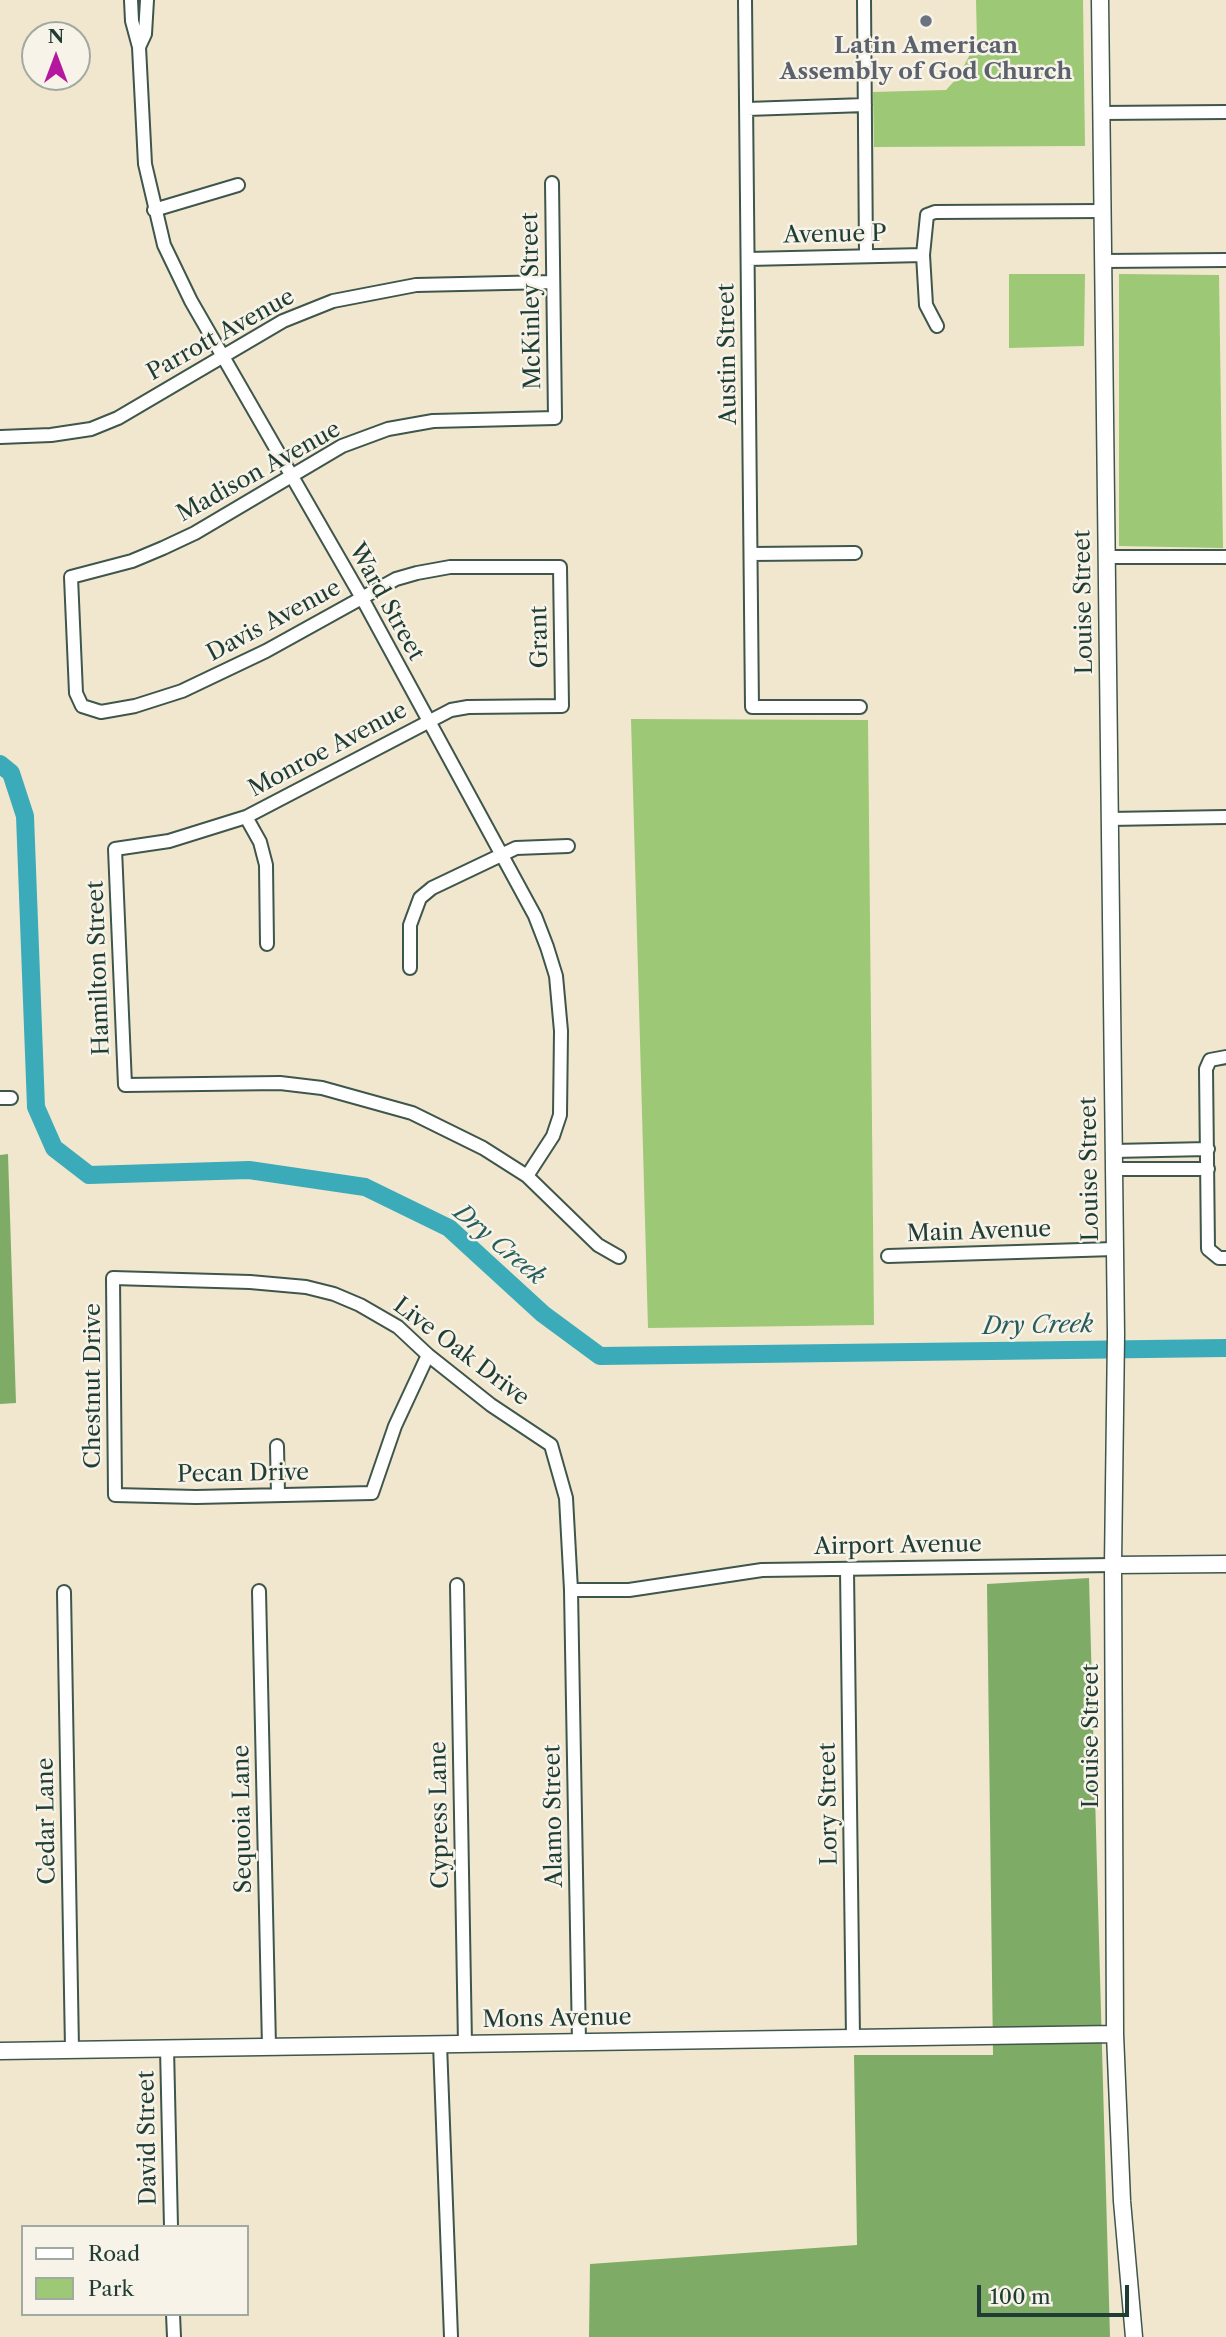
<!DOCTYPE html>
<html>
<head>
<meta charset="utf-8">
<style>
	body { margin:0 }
	#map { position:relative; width:1226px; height:2337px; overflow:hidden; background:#f1e7ce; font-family:"Libre Caslon Text",serif }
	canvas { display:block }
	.legend { position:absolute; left:21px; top:2225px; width:228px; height:91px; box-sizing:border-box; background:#f7f3e8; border:2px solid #a1aaa0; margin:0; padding:9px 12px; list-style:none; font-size:21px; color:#1f3d34 }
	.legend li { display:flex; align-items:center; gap:14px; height:35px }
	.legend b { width:35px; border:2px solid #a1aaa0 }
	.north { position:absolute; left:21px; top:21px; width:70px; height:70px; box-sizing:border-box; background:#f7f3e8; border:2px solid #a1aaa0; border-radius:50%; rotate:0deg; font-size:19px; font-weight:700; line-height:28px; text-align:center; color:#1f3d34 }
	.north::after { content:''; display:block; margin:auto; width:24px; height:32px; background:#b5179e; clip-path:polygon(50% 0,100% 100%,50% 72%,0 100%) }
	.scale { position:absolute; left:977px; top:2285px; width:152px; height:32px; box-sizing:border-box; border:4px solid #1f3d34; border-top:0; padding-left:9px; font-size:21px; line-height:24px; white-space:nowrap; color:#1f3d34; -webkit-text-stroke:5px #f7f3e8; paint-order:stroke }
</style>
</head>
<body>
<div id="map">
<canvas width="1226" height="2337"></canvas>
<ul class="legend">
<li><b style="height:9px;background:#fff"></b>Road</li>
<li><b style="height:19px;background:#9dc875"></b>Park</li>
</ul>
<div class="north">N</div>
<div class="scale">100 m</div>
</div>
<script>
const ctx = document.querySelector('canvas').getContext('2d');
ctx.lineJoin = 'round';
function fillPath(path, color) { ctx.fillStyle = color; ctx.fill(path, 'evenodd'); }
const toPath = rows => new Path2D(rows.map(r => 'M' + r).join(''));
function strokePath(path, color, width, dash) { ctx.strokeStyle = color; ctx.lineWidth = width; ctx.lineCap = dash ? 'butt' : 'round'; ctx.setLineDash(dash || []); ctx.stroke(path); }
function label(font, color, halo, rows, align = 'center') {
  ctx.font = font + ' "Libre Caslon Text",serif'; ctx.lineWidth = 5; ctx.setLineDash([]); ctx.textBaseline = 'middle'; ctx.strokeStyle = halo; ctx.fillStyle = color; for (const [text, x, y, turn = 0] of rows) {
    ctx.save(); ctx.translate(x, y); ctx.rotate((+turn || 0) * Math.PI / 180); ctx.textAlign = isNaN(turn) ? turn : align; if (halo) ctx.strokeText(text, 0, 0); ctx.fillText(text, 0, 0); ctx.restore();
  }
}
fillPath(toPath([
	[976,0,1083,0,1085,146,874,147,873,92,946,90,958,77,977,41],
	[1009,274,1085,274,1084,346,1009,348],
	[1119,274,1219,275,1223,548,1119,546],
	[631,719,868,720,874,1325,648,1328]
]), '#9dc875');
fillPath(toPath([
	[8,1154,16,1403,0,1404,0,1155],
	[1089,1578,1110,2337,589,2337,590,2264,857,2245,854,2055,993,2055,987,1584]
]), '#7eac66');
strokePath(toPath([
	[0,764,11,773,25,816,36,1107,54,1148,89,1175,249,1170,365,1187,449,1228,543,1314,600,1356,1226,1348]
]), '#3babb9', 18);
const minor = toPath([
	[131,0,132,21,139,47,145,164,164,245,191,301,362,598,535,916,547,947,556,976,561,1031,560,1115,553,1136,527,1176],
	[745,0,752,707,860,707],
	[864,0,866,255],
	[139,47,145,34,147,0],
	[747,109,865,105],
	[1101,113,1226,112],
	[552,183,555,418,433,421,388,429,342,446,195,533,163,548,132,561,71,577,76,693,82,706,101,712,135,706,182,691,266,651,396,579,417,573,450,567,560,567,562,706,468,707,451,710,246,817,169,841,115,849,125,1085,280,1083,322,1088,412,1113,483,1148,527,1176,598,1245,619,1257],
	[154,210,238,185],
	[748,259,923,255],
	[1103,261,1226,260],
	[937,326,926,305,923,255,927,215,935,212,1102,211],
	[0,437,51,435,91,429,118,418,283,321,333,301,416,285,551,282],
	[751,554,855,553],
	[1106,557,1226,557],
	[246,817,260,842,266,865,267,944],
	[1109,819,1226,817],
	[410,968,410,925,420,898,432,888,516,848,568,846],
	[1226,1057,1210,1060,1206,1069,1208,1249,1219,1258,1226,1258],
	[0,1098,11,1098],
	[1113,1151,1208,1149],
	[1113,1169,1208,1169],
	[888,1256,1114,1249],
	[428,1355,395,1426,372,1493,196,1497,115,1495,113,1278,250,1282,306,1287,334,1294,360,1305,398,1327,428,1355,491,1405,551,1445,566,1498,571,1590,579,2042],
	[277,1446,278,1495],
	[847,1570,853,2038],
	[457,1585,465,2044],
	[571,1590,629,1590,762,1570,1113,1565],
	[259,1591,269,2047],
	[64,1592,72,2049],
	[440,2044,451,2337],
	[167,2048,171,2227],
	[173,2314,174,2337]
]);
const tertiary = toPath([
	[1100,0,1116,1334,1113,1565,1115,2034,1122,2201,1134,2337],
	[1113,1565,1226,1564],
	[0,2051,1115,2034]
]);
strokePath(minor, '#3e564b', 16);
strokePath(tertiary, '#3e564b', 19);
strokePath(minor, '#fff', 12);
strokePath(tertiary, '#fff', 16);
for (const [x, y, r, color] of [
	[926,21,7,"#6b7280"]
]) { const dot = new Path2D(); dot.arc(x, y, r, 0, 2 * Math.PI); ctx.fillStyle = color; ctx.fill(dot); strokePath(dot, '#f7f3e8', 2.5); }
label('bold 23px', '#5b616d', '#f7f3e8', [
	["Latin American",926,46],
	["Assembly of God Church",926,72]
]);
label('23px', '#1f3d34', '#f7f3e8', [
	["Avenue P",835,235,-1],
	["McKinley Street",532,301,-91],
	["Parrott Avenue",221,335,-29],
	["Austin Street",728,354,-91],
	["Madison Avenue",259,472,-29],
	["Ward Street",386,602,61],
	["Louise Street",1084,602,-91],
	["Davis Avenue",274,621,-28],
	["Grant",540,637,-91],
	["Monroe Avenue",328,750,-28],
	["Hamilton Street",99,968,-92],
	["Louise Street",1090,1169,-91],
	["Main Avenue",979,1232,-2],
	["Live Oak Drive",461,1352,37],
	["Chestnut Drive",93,1386,-90],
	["Pecan Drive",243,1474,-1],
	["Airport Avenue",898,1546,-1],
	["Louise Street",1091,1736,-90],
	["Lory Street",829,1804,-91],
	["Cypress Lane",440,1815,-91],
	["Alamo Street",554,1816,-91],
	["Sequoia Lane",243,1819,-91],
	["Cedar Lane",47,1821,-91],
	["Mons Avenue",557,2019,-1],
	["David Street",148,2138,-91]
]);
label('italic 24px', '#275e5c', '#f7f3e8', [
	["Dry Creek",499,1245,40],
	["Dry Creek",1038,1326,-1]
]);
</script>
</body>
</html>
